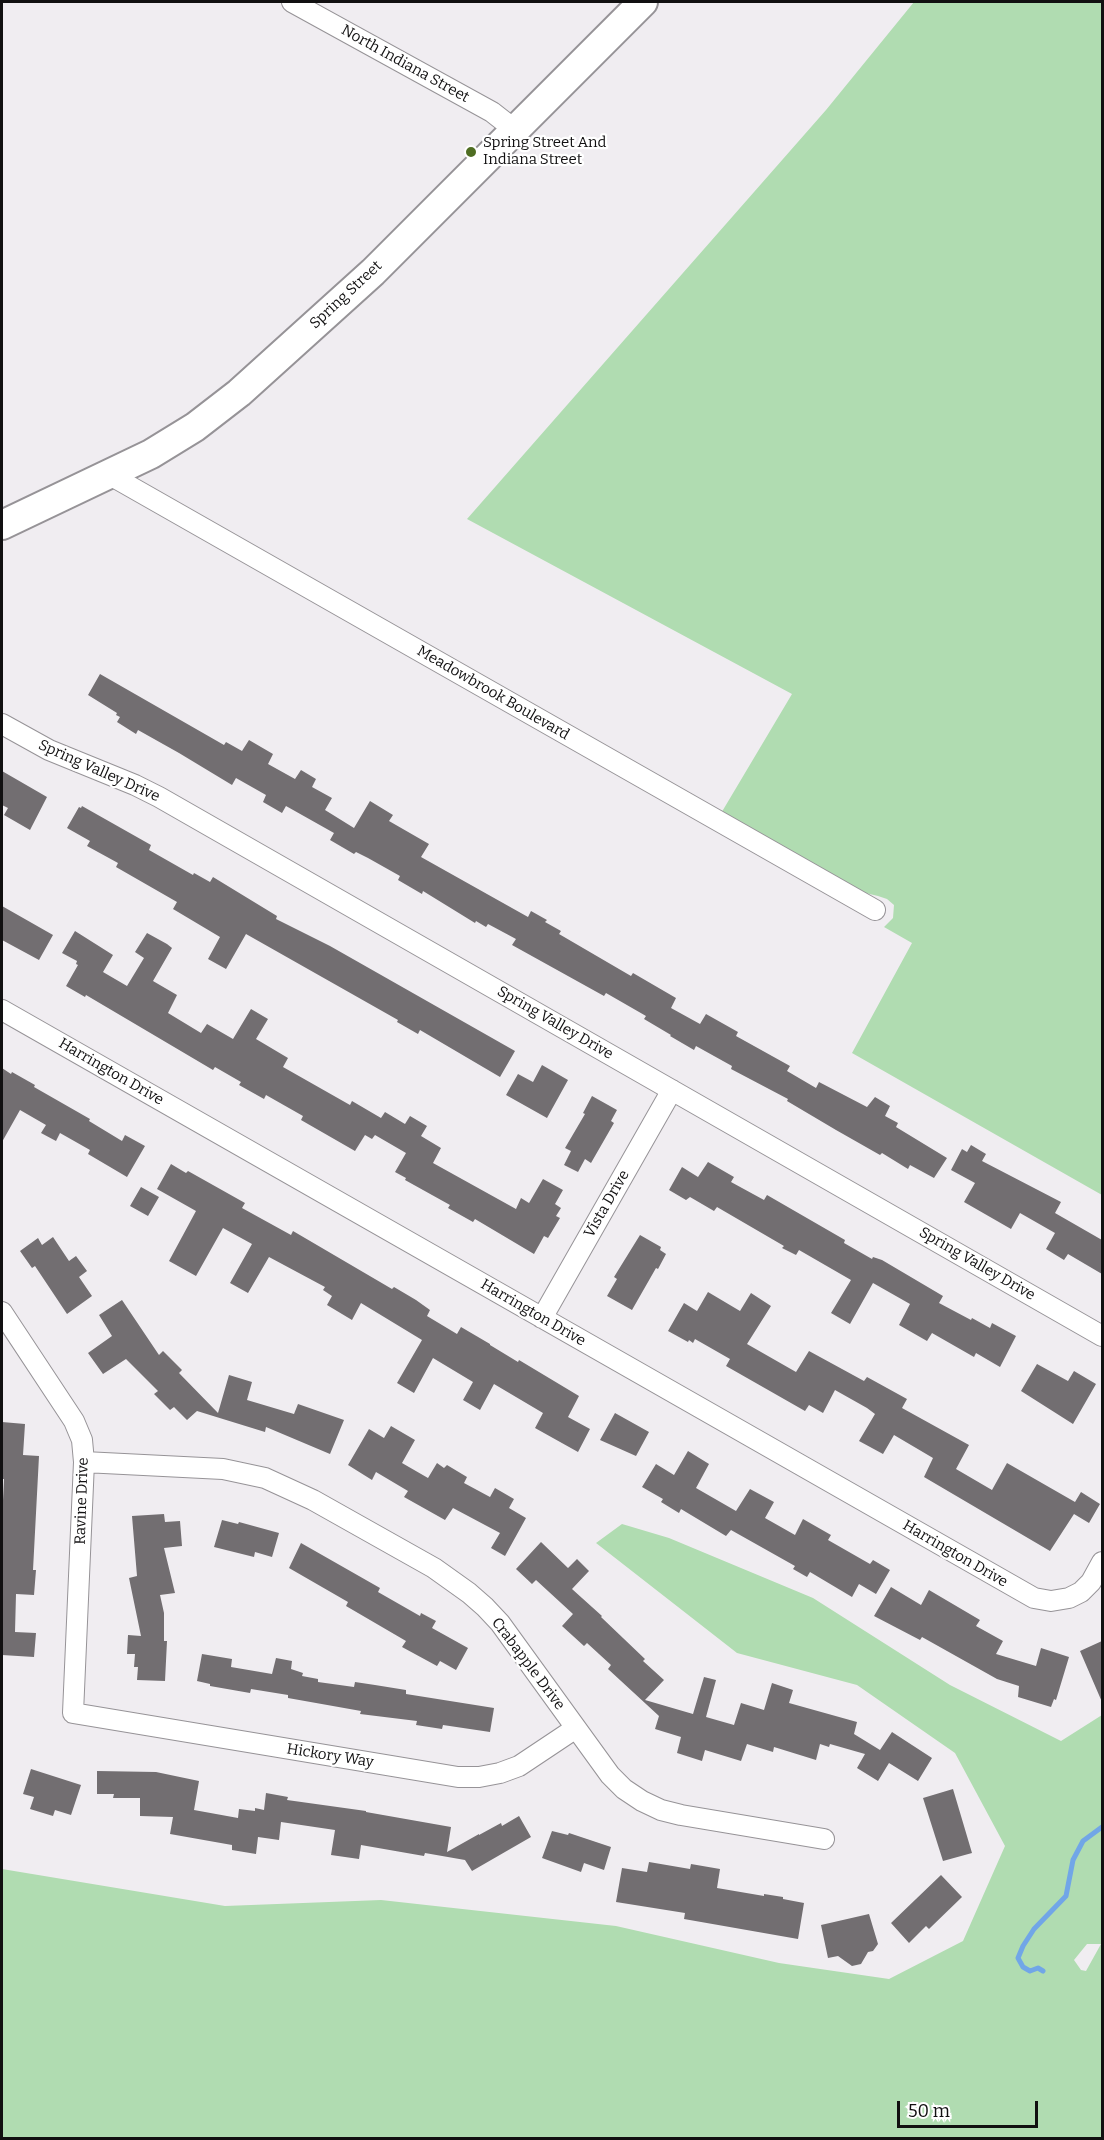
<!DOCTYPE html>
<html>
<head>
<meta charset="utf-8">
<style>
	body { margin:0 }
	#map { position:relative; width:1104px; height:2140px; overflow:hidden; background:#f0edf1; font-family:Bitter,serif }
	canvas { display:block }
	.frame { position:absolute; inset:0; border:3px solid #111011; pointer-events:none }
	.scale { position:absolute; left:897px; top:2101px; width:141px; height:27px; box-sizing:border-box; border:3px solid #111011; border-top:0; padding-left:8px; font-size:18px; line-height:21px; white-space:nowrap; color:#111011; -webkit-text-stroke:4px #fff; paint-order:stroke }
</style>
</head>
<body>
<div id="map">
<canvas width="1104" height="2140"></canvas>
<div class="frame"></div>
<div class="scale">50 m</div>
</div>
<script>
const ctx = document.querySelector('canvas').getContext('2d');
ctx.lineJoin = 'round';
function fillPath(path, color) { ctx.fillStyle = color; ctx.fill(path, 'evenodd'); }
const toPath = rows => new Path2D(rows.map(r => 'M' + r).join(''));
function strokePath(path, color, width, dash) { ctx.strokeStyle = color; ctx.lineWidth = width; ctx.lineCap = dash ? 'butt' : 'round'; ctx.setLineDash(dash || []); ctx.stroke(path); }
function label(font, color, halo, rows, align = 'center') {
  ctx.font = font + ' Bitter,serif'; ctx.lineWidth = 4.5; ctx.setLineDash([]); ctx.textBaseline = 'middle'; ctx.strokeStyle = halo; ctx.fillStyle = color; for (const [text, x, y, turn = 0] of rows) {
    ctx.save(); ctx.translate(x, y); ctx.rotate((+turn || 0) * Math.PI / 180); ctx.textAlign = isNaN(turn) ? turn : align; if (halo) ctx.strokeText(text, 0, 0); ctx.fillText(text, 0, 0); ctx.restore();
  }
}
fillPath(toPath([
	[914,2,1102,2,1102,1195,852,1053,912,943,884,927,893,918,894,905,887,899,878,896,857,891,720,815,792,694,467,519,826,110],
	[622,1524,669,1538,813,1598,950,1685,1061,1741,1102,1715,1102,2138,2,2138,2,1869,225,1906,381,1900,616,1926,779,1963,889,1979,963,1941,1005,1846,955,1753,857,1685,737,1653,596,1543],
	[1087,1944,1101,1944,1086,1971,1081,1970,1074,1960]
]), '#b0dcb1');
strokePath(toPath([
	[1043,1971,1038,1968,1030,1971,1023,1967,1018,1958,1023,1946,1034,1929,1066,1896,1073,1860,1083,1841,1102,1827]
]), '#71a6e7', 5);
fillPath(toPath([
	[100,674,224,745,226,742,242,751,249,740,273,754,268,764,295,779,301,770,316,779,312,787,332,798,325,810,354,828,370,801,393,815,389,821,429,844,421,857,528,917,531,911,547,920,545,922,561,931,559,934,631,976,633,973,676,998,671,1008,700,1024,706,1014,738,1032,736,1036,790,1066,787,1071,816,1088,819,1082,867,1107,875,1097,890,1106,885,1116,898,1123,896,1127,947,1158,934,1178,910,1165,908,1169,882,1153,880,1155,836,1130,787,1101,788,1099,731,1069,732,1066,696,1046,694,1050,670,1036,671,1035,644,1019,646,1016,606,993,604,996,512,945,516,939,488,924,486,927,476,921,475,923,423,891,422,894,398,880,400,876,368,858,356,852,354,854,330,840,334,833,286,806,282,813,263,802,266,795,236,778,232,785,179,753,138,730,136,734,117,722,120,717,116,715,117,713,88,695],
	[2,771,47,797,30,830,4,815,8,808,2,805],
	[82,806,151,845,149,850,193,875,194,873,210,882,213,877,277,916,276,919,330,946,515,1051,500,1077,420,1030,418,1034,397,1022,398,1020,246,934,226,969,208,959,220,937,173,909,177,902,116,867,118,863,87,846,90,841,67,828,79,807,81,808],
	[2,906,53,935,39,960,2,940],
	[75,931,113,955,103,972,127,986,144,958,135,952,147,933,167,944,172,948,153,981,177,995,168,1013,201,1033,207,1024,233,1039,251,1009,268,1019,256,1039,288,1058,283,1067,350,1105,352,1101,381,1118,385,1112,405,1124,410,1116,427,1126,421,1136,441,1148,433,1163,516,1209,521,1198,529,1203,543,1179,563,1190,555,1204,561,1208,556,1216,560,1218,548,1238,544,1236,534,1254,475,1219,473,1222,448,1208,450,1205,405,1180,406,1178,395,1172,406,1153,375,1135,372,1139,365,1135,355,1151,301,1120,303,1116,266,1095,264,1099,239,1085,241,1082,215,1067,213,1070,86,995,85,997,66,986,78,965,76,964,77,961,62,953],
	[542,1065,568,1080,547,1118,506,1095,518,1074,533,1082],
	[2,1068,11,1074,12,1072,35,1085,34,1087,90,1119,89,1121,122,1141,125,1135,145,1146,127,1177,88,1154,90,1150,60,1133,56,1141,41,1133,46,1125,20,1110,2,1142],
	[592,1096,617,1110,611,1121,614,1123,591,1163,585,1159,578,1172,564,1165,571,1151,565,1148,585,1114,583,1113],
	[971,1145,986,1154,982,1161,1061,1202,1055,1213,1102,1240,1102,1274,1068,1254,1064,1260,1046,1249,1055,1233,1020,1213,1011,1229,964,1202,975,1183,951,1170,962,1149,967,1152],
	[708,1162,734,1177,731,1182,764,1200,767,1195,845,1240,844,1243,872,1259,873,1257,882,1260,943,1296,939,1303,971,1320,972,1318,990,1328,992,1323,1016,1336,1000,1367,976,1353,974,1357,932,1333,927,1341,899,1325,910,1304,873,1283,850,1324,831,1313,851,1280,799,1250,796,1255,782,1248,784,1246,717,1207,714,1211,690,1197,686,1200,669,1190,682,1167,698,1177],
	[171,1164,186,1173,188,1171,245,1203,242,1208,291,1235,293,1231,392,1289,394,1287,416,1300,430,1310,427,1316,457,1334,461,1327,490,1344,490,1345,518,1362,519,1360,579,1396,568,1417,590,1429,578,1452,535,1428,543,1413,494,1384,480,1410,463,1400,473,1382,433,1358,414,1393,397,1383,422,1340,361,1303,352,1320,327,1305,332,1296,323,1290,325,1287,269,1257,248,1293,230,1283,252,1244,223,1228,196,1276,169,1261,196,1211,157,1189],
	[141,1187,159,1197,148,1216,130,1206],
	[640,1235,661,1247,660,1250,666,1254,658,1269,656,1268,632,1310,607,1296,617,1279,614,1277],
	[53,1237,69,1261,76,1256,87,1271,79,1277,92,1296,67,1314,35,1266,32,1268,20,1251,38,1238,42,1245],
	[708,1292,740,1311,751,1293,771,1306,747,1344,796,1372,809,1351,864,1381,867,1377,907,1399,902,1408,969,1445,956,1469,992,1490,1007,1463,1075,1502,1081,1492,1100,1504,1089,1523,1074,1514,1050,1551,924,1477,933,1458,894,1435,883,1454,859,1441,875,1414,867,1408,835,1390,823,1413,809,1405,805,1411,726,1366,730,1359,695,1339,693,1343,689,1340,688,1342,668,1331,684,1303,697,1311],
	[122,1300,159,1355,163,1351,182,1370,179,1373,218,1413,229,1375,252,1382,247,1400,294,1414,298,1404,344,1420,330,1454,266,1427,265,1432,197,1411,187,1420,174,1407,170,1410,154,1394,158,1391,126,1359,103,1374,88,1353,112,1336,99,1315],
	[1037,1364,1068,1381,1074,1371,1096,1384,1073,1424,1021,1391],
	[615,1413,649,1432,636,1456,600,1440],
	[2,1422,25,1424,23,1455,39,1456,33,1570,36,1570,34,1595,16,1594,15,1632,36,1633,34,1657,2,1655,2,1521,4,1479,2,1479],
	[391,1426,415,1440,402,1463,428,1478,437,1463,444,1468,447,1465,467,1477,464,1483,490,1497,495,1488,514,1499,509,1508,526,1518,505,1556,491,1548,500,1533,453,1508,445,1520,404,1497,408,1491,376,1472,372,1480,348,1465,369,1429,384,1438],
	[688,1451,709,1464,696,1488,736,1511,750,1489,774,1502,765,1518,795,1535,803,1519,831,1535,828,1540,870,1564,873,1560,890,1570,876,1594,859,1584,852,1597,810,1572,807,1577,793,1569,795,1566,731,1530,726,1536,681,1509,679,1513,661,1502,663,1499,642,1487,656,1464,674,1475],
	[164,1514,165,1522,180,1521,182,1546,164,1548,175,1593,160,1595,164,1613,164,1641,167,1641,165,1681,137,1680,138,1667,134,1667,135,1654,127,1654,128,1635,141,1636,129,1578,137,1576,132,1516],
	[222,1520,238,1524,239,1522,279,1533,272,1557,255,1552,254,1557,214,1547],
	[541,1542,568,1568,577,1559,589,1571,572,1589,602,1616,601,1617,645,1659,643,1661,664,1680,645,1700,693,1714,704,1677,716,1680,706,1717,734,1725,741,1703,764,1710,772,1683,793,1690,789,1703,857,1722,854,1734,880,1750,892,1732,932,1758,918,1781,889,1763,878,1781,857,1768,865,1754,830,1744,829,1747,820,1744,816,1760,774,1747,773,1752,747,1744,741,1761,705,1750,702,1761,677,1753,681,1737,655,1729,659,1716,608,1669,611,1665,587,1643,584,1646,562,1626,573,1614,536,1580,532,1584,516,1569],
	[301,1543,380,1588,378,1592,420,1616,421,1613,436,1621,432,1628,468,1648,456,1670,440,1661,437,1666,402,1647,406,1641,346,1606,348,1602,289,1568],
	[891,1587,921,1605,929,1590,980,1620,976,1626,1003,1641,996,1654,1036,1666,1041,1648,1069,1657,1056,1700,1054,1699,1051,1707,1018,1697,1019,1686,997,1679,922,1637,920,1640,874,1616],
	[1102,1641,1102,1702,1080,1651],
	[202,1654,232,1659,231,1667,272,1674,276,1658,292,1661,291,1669,303,1673,302,1676,318,1679,318,1682,354,1687,355,1682,375,1685,406,1690,406,1694,494,1708,490,1732,443,1725,442,1729,416,1725,417,1721,360,1714,361,1711,288,1698,288,1695,251,1689,250,1693,210,1686,210,1684,197,1681],
	[31,1769,81,1785,71,1815,55,1810,53,1816,30,1809,34,1797,23,1794],
	[97,1771,156,1772,199,1781,194,1810,238,1818,239,1809,255,1811,255,1808,264,1810,266,1793,288,1797,287,1800,366,1811,366,1812,451,1827,447,1852,479,1834,479,1835,501,1823,502,1826,519,1816,531,1837,472,1871,465,1860,425,1853,424,1856,361,1845,359,1859,331,1855,335,1830,281,1822,279,1840,258,1837,256,1854,232,1850,232,1845,170,1834,173,1817,140,1816,140,1798,113,1798,114,1794,97,1794],
	[953,1789,972,1853,943,1861,923,1798],
	[552,1831,568,1835,569,1833,611,1847,604,1870,584,1863,581,1872,542,1858],
	[649,1862,690,1869,691,1864,720,1869,717,1888,764,1896,764,1894,783,1897,783,1899,804,1903,798,1939,684,1919,685,1913,616,1902,622,1868,647,1872],
	[941,1875,962,1897,929,1929,926,1926,909,1943,891,1923],
	[869,1914,878,1944,873,1951,868,1952,861,1964,852,1966,838,1956,828,1958,821,1925]
]), '#726e71');
const minor = toPath([
	[292,2,492,112,515,130],
	[110,475,875,910],
	[2,724,49,750,135,785,159,797,1102,1336],
	[2,1010,1034,1598,1051,1601,1069,1598,1081,1592,1091,1582,1102,1562],
	[2,1312,74,1421,82,1440,84,1462,73,1713,458,1777,479,1777,500,1773,519,1766,576,1728],
	[542,1318,672,1090],
	[84,1462,223,1469,265,1478,313,1500,434,1568,469,1593,485,1607,500,1623,610,1775,624,1789,642,1801,661,1810,681,1815,824,1839]
]);
const secondary = toPath([
	[2,525,151,454,195,427,239,393,373,272,643,2]
]);
strokePath(minor, '#969397', 22);
strokePath(secondary, '#969397', 32);
strokePath(minor, '#fff', 20);
strokePath(secondary, '#fff', 28);
for (const [x, y, r, color] of [
	[471,152,6,"#4f6d22"]
]) { const dot = new Path2D(); dot.arc(x, y, r, 0, 2 * Math.PI); ctx.fillStyle = color; ctx.fill(dot); strokePath(dot, '#fff', 2); }
label('15px', '#111011', '#fff', [
	["North Indiana Street",405,64,29],
	["Spring Street",346,295,-43],
	["Meadowbrook Boulevard",493,693,30],
	["Spring Valley Drive",99,771,24],
	["Spring Valley Drive",555,1023,30],
	["Harrington Drive",111,1072,30],
	["Vista Drive",607,1204,-60],
	["Spring Valley Drive",977,1264,30],
	["Harrington Drive",533,1313,30],
	["Ravine Drive",82,1501,-88],
	["Harrington Drive",955,1554,30],
	["Crabapple Drive",528,1664,53],
	["Hickory Way",330,1756,9]
]);
label('15px', '#111011', '#fff', [
	["Spring Street And",483,143],
	["Indiana Street",483,160]
], 'left');
</script>
</body>
</html>
